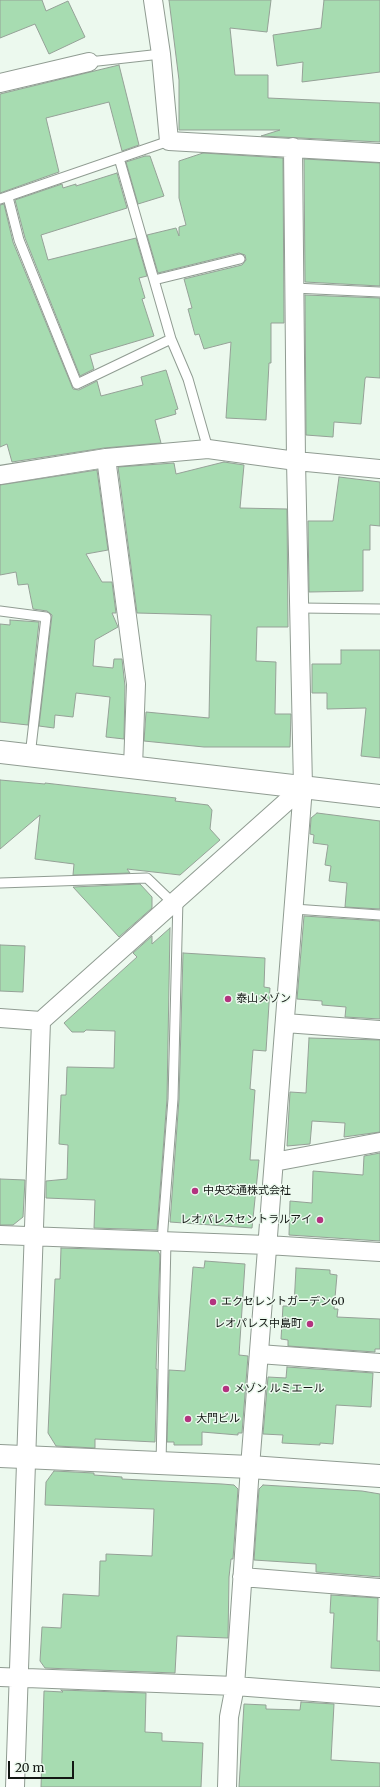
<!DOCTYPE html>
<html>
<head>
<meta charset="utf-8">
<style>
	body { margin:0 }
	#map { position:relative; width:380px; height:1787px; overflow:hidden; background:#ecf9ee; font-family:Merriweather,serif }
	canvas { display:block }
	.scale { position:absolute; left:8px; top:1761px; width:66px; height:18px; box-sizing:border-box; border:2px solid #131814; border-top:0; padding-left:5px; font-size:12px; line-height:14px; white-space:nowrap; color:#131814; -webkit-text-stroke:3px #ecf9ee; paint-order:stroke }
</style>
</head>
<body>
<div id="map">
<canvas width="380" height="1787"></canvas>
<div class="scale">20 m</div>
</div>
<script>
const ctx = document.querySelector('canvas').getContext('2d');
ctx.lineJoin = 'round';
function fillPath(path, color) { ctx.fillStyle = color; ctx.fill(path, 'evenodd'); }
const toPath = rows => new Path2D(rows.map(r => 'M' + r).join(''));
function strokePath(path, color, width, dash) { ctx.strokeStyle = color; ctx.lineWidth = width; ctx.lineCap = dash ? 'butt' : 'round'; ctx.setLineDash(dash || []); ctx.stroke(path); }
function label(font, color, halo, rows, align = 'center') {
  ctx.font = font + ' Merriweather,"Noto Sans JP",serif'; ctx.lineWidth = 3; ctx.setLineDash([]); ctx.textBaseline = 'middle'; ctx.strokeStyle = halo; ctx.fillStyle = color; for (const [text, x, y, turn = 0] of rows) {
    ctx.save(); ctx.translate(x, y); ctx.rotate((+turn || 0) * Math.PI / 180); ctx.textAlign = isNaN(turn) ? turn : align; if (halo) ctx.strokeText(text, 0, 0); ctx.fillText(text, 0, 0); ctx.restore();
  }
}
const building = toPath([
	[0,0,42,0,46,11,68,1,85,37,49,54,35,24,0,38,0,0],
	[169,0,271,0,267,32,230,28,235,75,268,75,268,98,380,103,380,142,261,136,280,130,179,130,179,80,169,0],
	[324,0,380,0,380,72,302,82,303,62,277,66,273,35,321,28,324,0],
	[119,65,139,145,122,151,109,102,46,118,59,172,0,193,0,94,119,65],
	[203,153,283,158,284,323,271,323,271,363,269,363,266,420,226,418,231,342,204,349,199,334,195,335,188,309,192,308,184,279,242,265,246,260,245,255,239,253,158,273,147,235,176,228,179,236,179,227,186,225,179,198,179,161,203,153],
	[145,156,150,156,164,196,138,204,126,162,145,156],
	[304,159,380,163,380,286,305,282,304,159],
	[117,173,127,208,41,235,48,260,136,238,147,276,139,278,145,298,142,299,154,336,90,355,94,369,80,376,25,238,15,200,62,184,63,188,76,184,76,186,117,173],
	[4,204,13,242,73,389,79,390,97,381,101,396,143,385,141,377,166,370,178,409,175,410,176,414,155,420,161,443,104,448,12,462,7,444,0,447,0,205,4,204],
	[305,295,380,298,380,378,366,377,365,379,361,424,334,422,333,437,306,435,305,295],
	[224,462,244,465,240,508,287,509,288,627,257,627,256,661,276,662,275,714,291,714,290,747,204,747,144,741,146,712,209,718,211,615,137,613,118,467,174,463,176,474,224,462],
	[97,470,108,550,86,554,102,582,112,582,116,613,112,613,118,627,95,640,93,666,113,668,114,659,122,659,125,686,124,739,106,737,110,697,76,693,73,717,55,715,54,728,39,726,52,615,47,611,33,609,28,584,18,585,16,572,0,575,0,485,97,470],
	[339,477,380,482,380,526,370,525,370,550,363,550,363,591,309,592,308,521,333,521,339,477],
	[10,620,39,622,28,725,0,722,0,624,10,625,10,620],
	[341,650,380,650,380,758,361,756,366,708,327,709,327,693,312,693,312,664,341,664,341,650],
	[0,780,45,784,45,783,176,798,175,801,208,805,212,810,210,829,220,840,180,875,127,869,130,873,73,875,74,864,35,859,40,815,0,849,0,780],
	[317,813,380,821,380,909,345,907,347,883,329,881,331,866,325,865,328,845,313,843,314,835,310,834,311,818,317,813],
	[140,884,152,897,152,908,119,937,73,887,140,884],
	[304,916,380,921,380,1019,345,1017,346,1007,322,1005,322,1001,297,999,304,916],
	[170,928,167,1099,157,1230,94,1228,95,1200,46,1198,46,1181,67,1179,68,1145,59,1144,61,1095,66,1095,67,1067,114,1068,115,1031,86,1030,84,1032,72,1032,64,1023,137,957,133,953,152,936,152,944,170,928],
	[0,945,25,946,23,992,0,991,0,945],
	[183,953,265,958,264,987,270,988,266,1051,253,1050,250,1089,255,1090,250,1160,259,1160,252,1228,170,1222,179,1099,183,953],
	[309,1038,380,1040,380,1132,344,1137,345,1123,312,1121,310,1144,287,1146,290,1092,306,1093,309,1038],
	[380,1153,380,1241,289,1235,290,1201,312,1203,313,1171,363,1175,364,1156,380,1153],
	[0,1179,25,1180,23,1217,13,1225,0,1225,0,1179],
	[61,1248,158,1251,160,1255,156,1369,157,1369,155,1442,95,1439,95,1448,56,1446,48,1433,55,1279,60,1279,61,1248],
	[205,1261,245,1264,239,1355,248,1356,242,1433,238,1433,238,1435,202,1432,202,1445,174,1445,174,1442,167,1442,169,1370,185,1371,193,1267,204,1268,205,1261],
	[296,1268,330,1270,330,1274,337,1275,334,1309,338,1309,337,1317,380,1319,380,1349,375,1349,375,1352,288,1346,288,1340,281,1339,283,1306,294,1306,296,1268],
	[287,1367,373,1373,371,1407,336,1405,333,1444,320,1443,320,1445,282,1443,283,1435,263,1434,268,1377,286,1378,287,1367],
	[54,1471,94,1473,94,1475,122,1477,122,1479,222,1484,234,1485,238,1489,233,1559,231,1559,229,1577,228,1638,177,1636,175,1673,45,1668,40,1661,42,1627,61,1628,63,1594,99,1596,100,1561,106,1561,106,1554,152,1556,154,1509,45,1505,46,1482,54,1471],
	[263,1485,362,1491,380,1494,380,1577,316,1572,316,1564,254,1560,259,1489,263,1485],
	[331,1595,378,1598,377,1641,380,1641,380,1671,331,1668,334,1613,330,1613,331,1595],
	[61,1690,146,1693,145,1732,162,1733,162,1741,203,1743,201,1787,41,1787,44,1691,63,1692,61,1690],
	[301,1702,334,1704,331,1760,380,1763,380,1787,239,1787,244,1704,266,1705,266,1709,300,1710,301,1702]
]);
fillPath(building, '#a7dcb1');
strokePath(building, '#95a197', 1);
const lane = toPath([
	[89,62,161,54],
	[119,158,171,339,188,379,208,449],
	[8,197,19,240,77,384,171,339],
	[0,199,169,141],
	[154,280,240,259],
	[294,288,380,292],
	[301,608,380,609],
	[0,611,46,617,30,756],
	[0,883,147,878,173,903],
	[294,909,380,915],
	[162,1241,173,1099,178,899],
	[161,1463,166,1241]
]);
const street = toPath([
	[153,0,161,54,169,141,380,153],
	[0,83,89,62],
	[106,458,136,684,133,767],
	[0,475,106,458,208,449,296,461,380,469],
	[0,1018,41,1021],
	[285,1023,380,1030],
	[274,1162,380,1142],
	[0,1235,267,1245,380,1252],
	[259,1354,380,1363],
	[242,1577,380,1588],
	[0,1677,235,1686,380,1697],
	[15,1787,41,1021,303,787],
	[227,1787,229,1717,235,1686,250,1467,303,787,296,461,293,147]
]);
const secondary = toPath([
	[0,752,380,796],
	[0,1456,250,1467,380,1476]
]);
strokePath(lane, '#909c92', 11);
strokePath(street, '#909c92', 20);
strokePath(secondary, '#909c92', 24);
strokePath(lane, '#fff', 9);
strokePath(street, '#fff', 18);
strokePath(secondary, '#fff', 22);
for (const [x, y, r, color] of [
	[228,999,4,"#b3337f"],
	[195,1191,4,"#b3337f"],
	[320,1220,4,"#b3337f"],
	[213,1302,4,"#b3337f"],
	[310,1324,4,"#b3337f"],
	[226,1389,4,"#b3337f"],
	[188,1419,4,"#b3337f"]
]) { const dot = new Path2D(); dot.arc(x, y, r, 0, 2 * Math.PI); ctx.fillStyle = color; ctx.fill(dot); strokePath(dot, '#ecf9ee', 1.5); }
label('11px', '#131814', '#ecf9ee', [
	["泰山メゾン",236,999],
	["中央交通株式会社",203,1191],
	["レオパレスセントラルアイ",312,1220,"right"],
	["エクセレントガーデン60",221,1302],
	["レオパレス中島町",302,1324,"right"],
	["メゾン ルミエール",234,1389],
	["大門ビル",196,1419]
], 'left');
</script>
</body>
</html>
